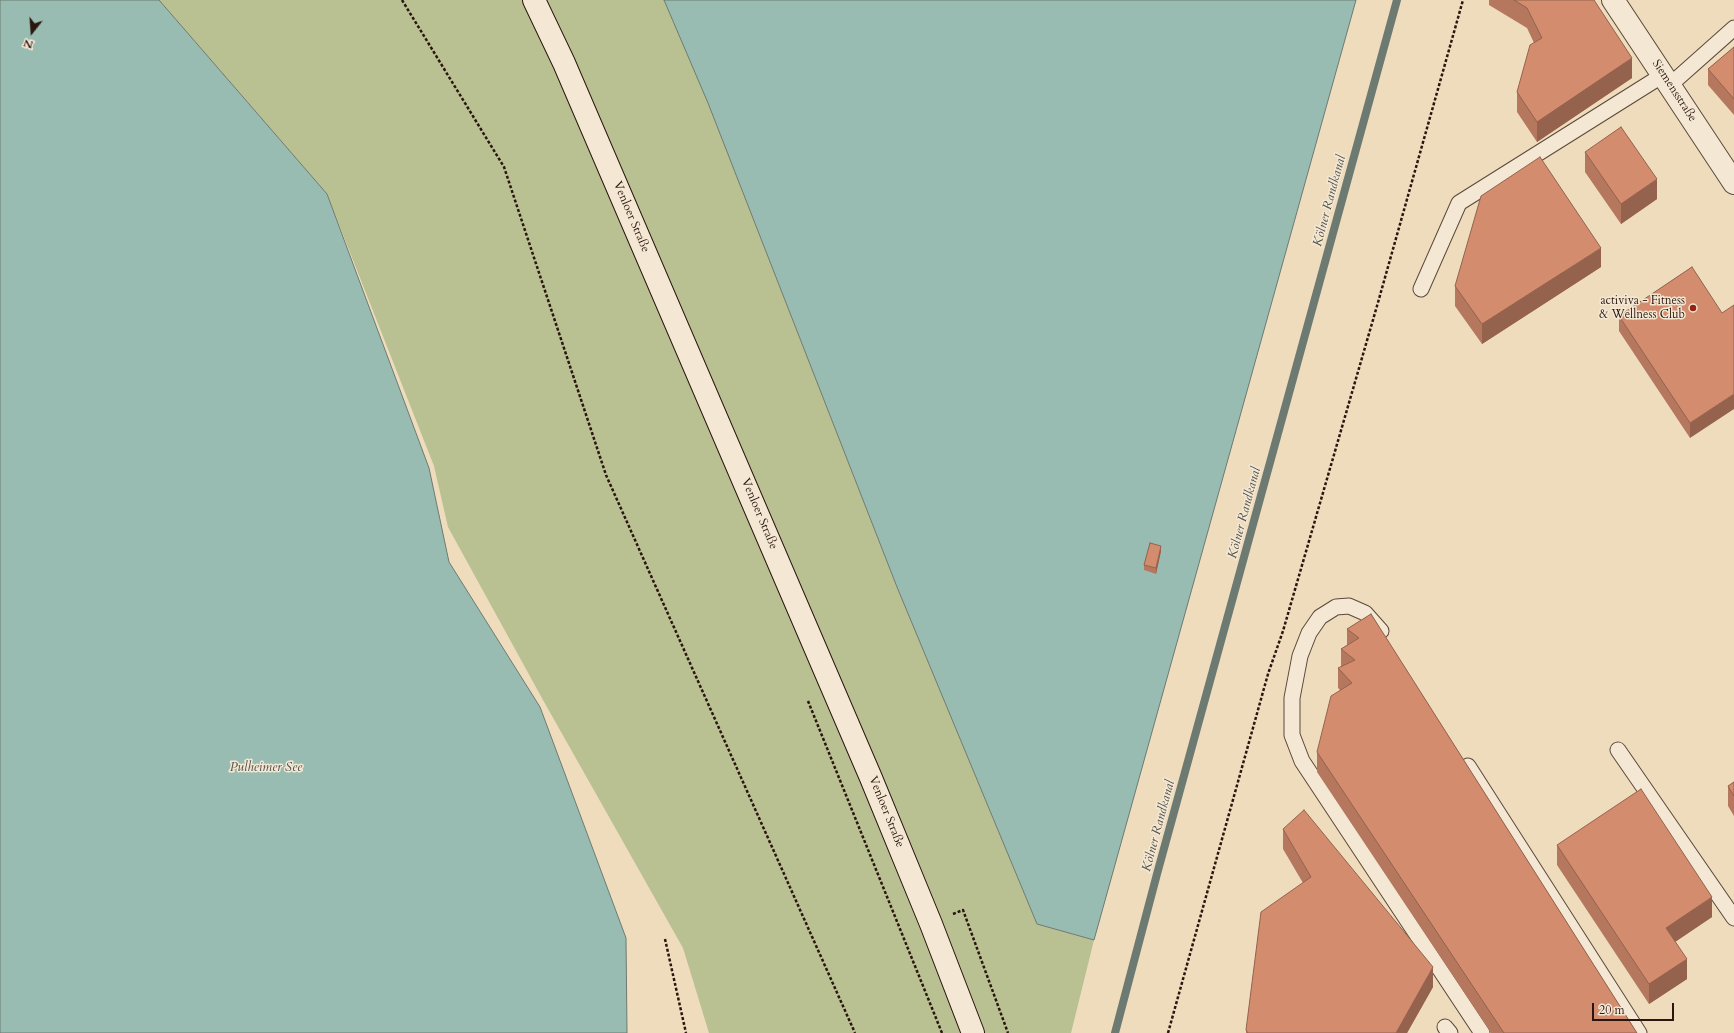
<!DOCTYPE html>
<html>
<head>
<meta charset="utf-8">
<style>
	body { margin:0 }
	#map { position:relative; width:1734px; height:1033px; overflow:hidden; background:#eedcbd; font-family:Cardo,serif }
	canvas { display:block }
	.north { position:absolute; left:12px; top:12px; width:40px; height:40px; -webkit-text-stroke:3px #f4e8d4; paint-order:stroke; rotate:197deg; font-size:11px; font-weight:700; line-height:16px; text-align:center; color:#2a160f }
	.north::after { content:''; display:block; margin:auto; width:14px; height:18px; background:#2a160f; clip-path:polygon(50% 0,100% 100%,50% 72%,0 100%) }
	.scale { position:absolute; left:1592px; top:1003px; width:82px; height:18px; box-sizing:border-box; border:2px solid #2a160f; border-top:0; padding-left:5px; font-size:12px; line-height:14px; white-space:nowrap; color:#2a160f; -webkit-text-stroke:3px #f4e8d4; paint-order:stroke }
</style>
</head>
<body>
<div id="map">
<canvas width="1734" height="1033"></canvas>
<div class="north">N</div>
<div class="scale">20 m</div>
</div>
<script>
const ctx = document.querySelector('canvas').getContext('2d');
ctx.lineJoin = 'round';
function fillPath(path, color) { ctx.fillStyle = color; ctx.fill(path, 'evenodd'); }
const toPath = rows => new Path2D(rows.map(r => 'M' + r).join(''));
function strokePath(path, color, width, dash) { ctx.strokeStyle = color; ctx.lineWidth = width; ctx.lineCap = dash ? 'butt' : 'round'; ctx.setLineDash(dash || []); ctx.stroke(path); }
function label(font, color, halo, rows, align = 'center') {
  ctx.font = font + ' Cardo,serif'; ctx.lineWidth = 3; ctx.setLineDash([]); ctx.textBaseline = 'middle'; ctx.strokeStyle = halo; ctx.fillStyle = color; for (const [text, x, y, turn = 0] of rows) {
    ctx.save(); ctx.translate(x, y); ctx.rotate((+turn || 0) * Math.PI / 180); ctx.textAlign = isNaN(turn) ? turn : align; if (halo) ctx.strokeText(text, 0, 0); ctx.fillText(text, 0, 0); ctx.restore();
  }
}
fillPath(toPath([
	[159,0,664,0,708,103,897,587,1037,924,1094,940,1071,1033,709,1033,683,948,543,700,448,527,434,466,327,194]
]), '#b9c091');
const water = toPath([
	[0,0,159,0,327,194,429,468,449,562,540,707,626,938,627,1033,0,1033,0,0],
	[664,0,1356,0,1094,940,1037,924,897,587,708,103,664,0]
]);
fillPath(water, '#99bcb2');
strokePath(water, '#6d7a71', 1);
strokePath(toPath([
	[1115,1033,1157,874,1397,0]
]), '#6d7a71', 8);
const lane = toPath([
	[1670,85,1734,28],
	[1421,289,1459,203,1663,75],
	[1381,631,1365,613,1349,606,1336,607,1320,617,1309,633,1300,656,1292,698,1292,735,1302,761,1482,1033],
	[1618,750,1734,918],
	[1468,766,1639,1033],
	[1445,1027,1450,1033]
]);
const street = toPath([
	[1613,0,1734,183]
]);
const secondary = toPath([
	[534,0,564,63,871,778,931,924,973,1033]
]);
strokePath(lane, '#5b483a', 17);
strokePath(street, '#5b483a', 24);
strokePath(secondary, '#2a160f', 24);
strokePath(toPath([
	[402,0,504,167,606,475,855,1033],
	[808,701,942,1033],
	[953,914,963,910,1008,1033],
	[665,939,686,1033],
	[1168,1033,1268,674,1283,631,1377,306,1463,0]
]), '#2a160f', 2.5, [3, 2]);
strokePath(lane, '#f4e8d4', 15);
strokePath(street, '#f4e8d4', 22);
strokePath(secondary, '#f4e8d4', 22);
fillPath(toPath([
	[1489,0,1594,0,1632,78,1537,142,1517,112,1517,92,1534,43,1527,28,1489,5],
	[1734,47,1734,115,1708,85,1708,69],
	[1585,152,1657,199,1621,224,1585,172],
	[1601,267,1482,344,1455,306,1455,286],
	[1692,267,1690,438,1619,331,1619,316],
	[1161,551,1156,574,1144,570,1144,565],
	[1371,614,1637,1033,1491,1033,1317,772,1317,752,1340,690,1338,688,1338,668,1341,667,1341,649,1347,645,1347,629],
	[1734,782,1734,816,1728,806,1728,786],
	[1283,829,1433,987,1407,1033,1246,1033,1246,1030,1303,883,1283,849],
	[1557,845,1712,917,1675,942,1687,979,1649,1004,1557,865]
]), '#b5785f');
fillPath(toPath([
	[1632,58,1632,78,1537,142,1537,122],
	[1657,179,1657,199,1621,224,1621,204],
	[1601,248,1601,267,1482,344,1482,324],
	[1734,394,1734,409,1690,438,1690,423],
	[1161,546,1161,551,1156,574,1156,568],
	[1712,897,1712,917,1666,948,1666,928],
	[1687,959,1687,979,1649,1004,1649,984],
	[1433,967,1433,987,1407,1033,1396,1033]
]), '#94624d');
const building = toPath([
	[1514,0,1594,0,1632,58,1537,122,1517,92,1530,45,1542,38,1527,8,1514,0],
	[1734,47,1734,99,1708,69,1734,47],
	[1621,127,1657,179,1621,204,1585,152,1621,127],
	[1540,157,1601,248,1482,324,1455,286,1481,196,1540,157],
	[1692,267,1722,313,1734,305,1734,394,1690,423,1619,316,1692,267],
	[1150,543,1161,546,1156,568,1144,565,1150,543],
	[1371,614,1637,1033,1504,1033,1317,752,1331,696,1352,683,1338,668,1355,660,1341,649,1359,638,1347,629,1371,614],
	[1734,782,1734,796,1728,786,1734,782],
	[1641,789,1712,897,1666,928,1687,959,1649,984,1557,845,1641,789],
	[1304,810,1433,967,1396,1033,1248,1033,1246,1030,1261,912,1311,877,1283,829,1304,810]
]);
fillPath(building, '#d38c6e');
strokePath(building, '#94624d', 1);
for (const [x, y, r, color] of [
	[1693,308,4,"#8f2418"]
]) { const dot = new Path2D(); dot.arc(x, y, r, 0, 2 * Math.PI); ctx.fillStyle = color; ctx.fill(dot); strokePath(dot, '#f4e8d4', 1.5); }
label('12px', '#2a160f', '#f4e8d4', [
	["Siemensstraße",1674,91,57],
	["Venloer Straße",631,217,67],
	["Venloer Straße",759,514,67],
	["Venloer Straße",886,812,68]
]);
label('12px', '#2a160f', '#f4e8d4', [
	["activiva - Fitness",1685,301],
	["& Wellness Club",1685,315]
], 'right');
label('italic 13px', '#515048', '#f4e8d4', [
	["Kölner Randkanal",1330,201,-75],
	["Kölner Randkanal",1245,513,-75],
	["Pulheimer See",266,768],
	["Kölner Randkanal",1159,826,-75]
]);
</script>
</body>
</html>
